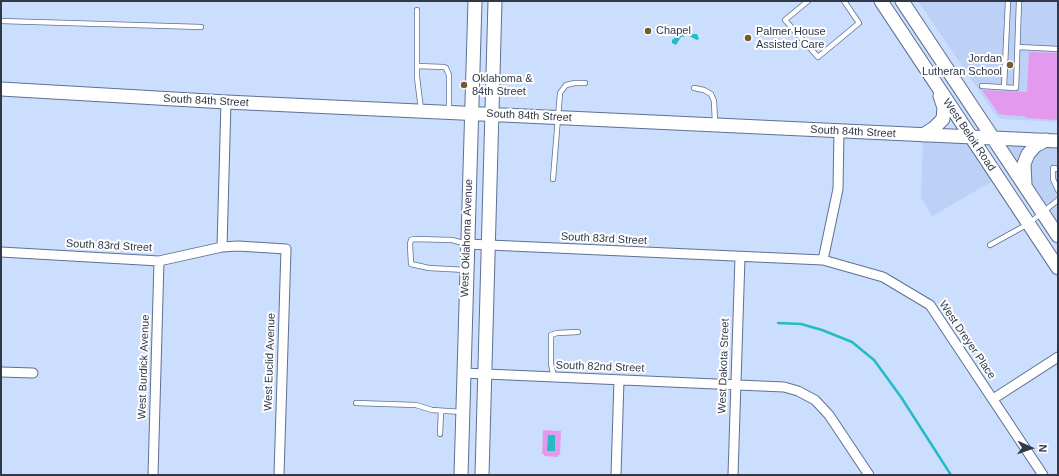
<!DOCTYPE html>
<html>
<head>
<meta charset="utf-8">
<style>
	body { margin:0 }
	#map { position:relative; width:1059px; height:476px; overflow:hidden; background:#ccdefe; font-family:Arial,sans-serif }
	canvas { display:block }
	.frame { position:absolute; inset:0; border:2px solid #313949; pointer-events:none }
	.north { position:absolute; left:1011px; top:428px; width:40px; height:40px; -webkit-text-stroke:3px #fefefe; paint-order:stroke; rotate:92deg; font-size:11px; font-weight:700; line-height:16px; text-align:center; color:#313949 }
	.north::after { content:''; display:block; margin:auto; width:14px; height:18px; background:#313949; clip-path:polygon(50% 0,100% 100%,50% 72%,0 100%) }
</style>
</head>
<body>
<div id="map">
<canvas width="1059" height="476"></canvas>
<div class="frame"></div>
<div class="north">N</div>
</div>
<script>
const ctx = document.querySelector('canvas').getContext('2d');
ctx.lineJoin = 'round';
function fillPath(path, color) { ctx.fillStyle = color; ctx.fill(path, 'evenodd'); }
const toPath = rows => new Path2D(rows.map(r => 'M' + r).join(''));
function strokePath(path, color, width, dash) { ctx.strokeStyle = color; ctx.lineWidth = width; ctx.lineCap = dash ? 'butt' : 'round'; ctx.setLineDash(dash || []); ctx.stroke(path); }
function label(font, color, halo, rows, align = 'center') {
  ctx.font = font + ' Arial,sans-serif'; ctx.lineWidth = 4; ctx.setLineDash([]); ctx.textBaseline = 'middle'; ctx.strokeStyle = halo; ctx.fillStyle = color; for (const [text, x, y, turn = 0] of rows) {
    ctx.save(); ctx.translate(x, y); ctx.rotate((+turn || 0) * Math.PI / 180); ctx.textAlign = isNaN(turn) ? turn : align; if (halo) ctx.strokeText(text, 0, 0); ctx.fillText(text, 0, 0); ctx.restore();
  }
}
fillPath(toPath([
	[918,1,1058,1,1058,122,1004,119,997,117],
	[923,135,970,137,998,178,932,216,921,198],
	[992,138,1058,141,1058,219,1049,223]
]), '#bcd1f5');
fillPath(toPath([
	[1029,52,1058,53,1058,120,1025,118,1025,116,1004,115,999,114,982,90,1027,92],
	[543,430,561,431,560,455,558,455,558,457,544,456,544,454,542,454]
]), '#e39aee');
fillPath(toPath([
	[692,34,697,34,699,39,697,40,689,36,686,36,681,37,676,45,672,43,672,40,676,37,681,35],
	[548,435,555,435,555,451,547,451]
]), '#24bbc5');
strokePath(toPath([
	[778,323,801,324,822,330,852,342,874,360,901,397,951,475]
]), '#24bbc5', 2.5);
const lane = toPath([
	[808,1,785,20,818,57,859,23,844,1],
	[417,10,417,77,421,110],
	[1,21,201,27],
	[1018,47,1058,49],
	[417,66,444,67,446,68,449,75,449,112],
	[982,86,1016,88,1019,1],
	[1004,87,1008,1],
	[694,88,704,90,711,94,714,101,715,123],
	[1058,169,1053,168,1053,179,1058,190],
	[553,179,560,93,566,85,575,83,585,83],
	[990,245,1028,224,1058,200],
	[466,270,429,268,411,264,410,244,411,240,414,239,452,240,467,244],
	[554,377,551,364,551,335,557,333,578,332],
	[356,403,416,405,432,410,462,412],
	[440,434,441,411]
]);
const street = toPath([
	[467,244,823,260,883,277,930,305,1043,475],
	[222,247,226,102],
	[1,252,159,261,222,247,238,246,286,249,279,475],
	[823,260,838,189,839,131],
	[1,372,33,373],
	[463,373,784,387,798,391,815,400,829,415,869,475],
	[993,399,1058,357],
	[153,475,159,261],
	[616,475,619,380],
	[733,475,740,257]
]);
const secondary = toPath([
	[881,1,1058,268],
	[902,1,1058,236],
	[1,89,226,102,1058,141],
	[923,135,934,128,943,119,944,108,940,96],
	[1025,185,1024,164,1028,154,1035,146,1046,140],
	[461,475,475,1],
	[482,475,495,1]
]);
strokePath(lane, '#5d7194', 6);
strokePath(street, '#5d7194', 11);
strokePath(secondary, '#5d7194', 15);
strokePath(lane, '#fff', 4.5);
strokePath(street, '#fff', 9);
strokePath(secondary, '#fff', 13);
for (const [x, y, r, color] of [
	[648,31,4,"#735b2c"],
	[748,38,4,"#735b2c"],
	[1010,65,4,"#735b2c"],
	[464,85,4,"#735b2c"]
]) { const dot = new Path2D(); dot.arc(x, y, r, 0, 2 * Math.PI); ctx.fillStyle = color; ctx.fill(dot); strokePath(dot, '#fefefe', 1.5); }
label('11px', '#313949', '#fefefe', [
	["Chapel",656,31],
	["Palmer House",756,32],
	["Assisted Care",756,45],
	["Jordan",1002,59,"right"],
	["Lutheran School",1002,72,"right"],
	["Oklahoma &",472,79],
	["84th Street",472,92]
], 'left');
label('11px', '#313949', '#fefefe', [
	["South 84th Street",206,101,3],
	["South 84th Street",529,116,3],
	["South 84th Street",853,132,3],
	["West Beloit Road",969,135,56],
	["West Oklahoma Avenue",467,238,-88],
	["South 83rd Street",604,239,3],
	["South 83rd Street",109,246,3],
	["West Dreyer Place",967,340,56],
	["West Euclid Avenue",270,362,-88],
	["West Dakota Street",724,366,-88],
	["West Burdick Avenue",144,367,-88],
	["South 82nd Street",600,367,2]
]);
</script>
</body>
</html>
